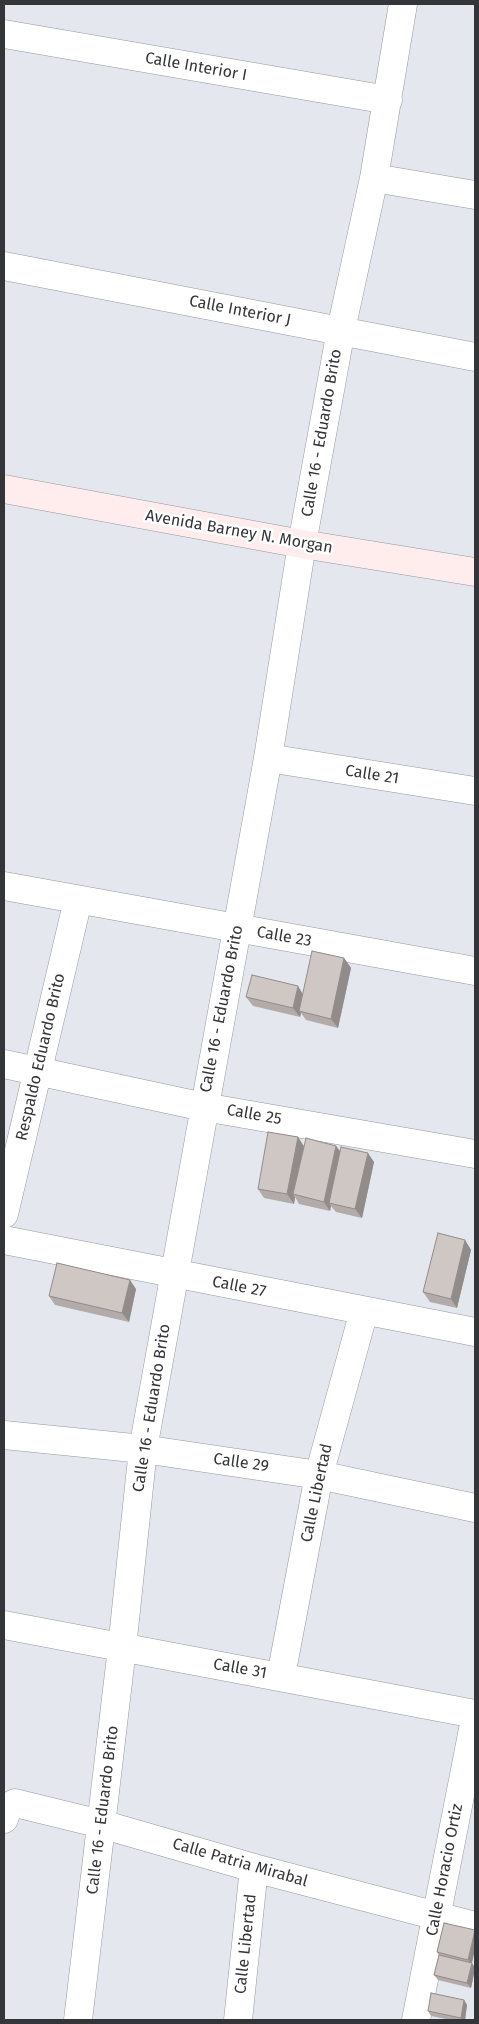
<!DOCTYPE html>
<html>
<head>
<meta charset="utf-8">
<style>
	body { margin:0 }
	#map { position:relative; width:479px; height:2024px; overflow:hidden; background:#e4e8ee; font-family:"Fira Sans",sans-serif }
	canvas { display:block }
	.frame { position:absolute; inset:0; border:5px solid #343538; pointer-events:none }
</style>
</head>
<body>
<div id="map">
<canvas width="479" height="2024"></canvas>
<div class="frame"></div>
</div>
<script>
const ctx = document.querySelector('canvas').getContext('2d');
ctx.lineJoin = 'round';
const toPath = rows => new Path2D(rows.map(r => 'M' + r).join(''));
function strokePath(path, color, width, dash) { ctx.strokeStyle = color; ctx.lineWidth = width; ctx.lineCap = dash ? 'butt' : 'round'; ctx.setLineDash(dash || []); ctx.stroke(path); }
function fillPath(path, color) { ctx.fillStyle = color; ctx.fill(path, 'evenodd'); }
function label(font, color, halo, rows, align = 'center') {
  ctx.font = font + ' "Fira Sans",sans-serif'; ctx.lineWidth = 5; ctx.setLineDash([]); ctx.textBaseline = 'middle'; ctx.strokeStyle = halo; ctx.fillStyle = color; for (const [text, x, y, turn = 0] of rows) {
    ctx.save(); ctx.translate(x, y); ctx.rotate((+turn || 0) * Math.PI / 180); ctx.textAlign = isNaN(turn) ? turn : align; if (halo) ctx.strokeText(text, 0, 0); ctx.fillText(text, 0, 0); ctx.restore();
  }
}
const street = toPath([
	[4,34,388,100],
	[374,178,475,195],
	[4,266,475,357],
	[268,758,475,791],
	[4,886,475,971],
	[4,1064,204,1107,475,1154],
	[4,1214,78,900],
	[4,1240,475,1332],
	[4,1435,143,1449,319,1475,475,1508],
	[4,1625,475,1714],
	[281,1676,319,1475,364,1311],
	[4,1819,7,1810,10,1806,15,1803,101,1824,254,1868,475,1926],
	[78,2020,122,1648,143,1449,268,758,302,544,341,330,374,178,403,4],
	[238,2020,254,1868],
	[416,2020,475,1719]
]);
const secondary = toPath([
	[4,489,302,544,475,572]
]);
strokePath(street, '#94979e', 29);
strokePath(secondary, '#94979e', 29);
strokePath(street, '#fff', 28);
strokePath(secondary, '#ffedee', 28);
fillPath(toPath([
	[344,958,351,968,338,1028,306,1020,301,1013,300,1017,253,1006,246,997,303,994],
	[298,1137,304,1146,336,1146,340,1151,374,1162,362,1218,336,1212,331,1206,330,1211,299,1204,295,1197,294,1204,264,1198,258,1189],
	[465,1240,471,1250,457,1308,430,1302,423,1292],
	[136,1289,129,1322,55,1305,49,1296],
	[444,1923,475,1968,471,1988,438,1980,434,1975,439,1955,437,1952],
	[464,2000,467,2005,465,2020,451,2020,431,2016,428,2011]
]), '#b2aba9');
fillPath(toPath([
	[344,958,351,968,338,1028,331,1019],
	[298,986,304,996,299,1011,301,1013,300,1017,293,1008],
	[298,1137,304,1147,293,1194,295,1198,294,1204,287,1194],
	[336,1146,343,1155,329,1203,331,1206,330,1211,324,1202],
	[368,1153,374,1162,362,1218,355,1209],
	[465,1240,471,1250,457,1308,451,1299],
	[130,1280,136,1289,129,1322,122,1313],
	[475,1930,475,1950,472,1963,475,1968,475,1969,471,1988,467,1983,472,1965,468,1960],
	[464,2000,467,2005,465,2020,462,2020,461,2018]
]), '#918b89');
const building = toPath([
	[312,951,344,958,331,1019,299,1011,312,951],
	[252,975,298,986,293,1008,246,997,252,975],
	[268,1132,298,1137,287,1194,258,1189,268,1132],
	[306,1138,336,1146,324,1202,293,1194,306,1138],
	[341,1147,368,1153,355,1209,329,1203,341,1147],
	[438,1233,465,1240,451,1299,423,1292,438,1233],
	[57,1263,130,1280,122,1313,49,1296,57,1263],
	[444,1923,475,1930,468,1960,437,1952,444,1923],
	[439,1955,472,1963,467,1983,434,1975,439,1955],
	[431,1993,464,2000,461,2018,428,2011,431,1993]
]);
fillPath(building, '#cfc7c4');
strokePath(building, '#918b89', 1);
label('16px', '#343538', '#fff', [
	["Calle Interior I",196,67,10],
	["Calle Interior J",240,311,11],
	["Calle 16 - Eduardo Brito",322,433,-80],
	["Avenida Barney N. Morgan",239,532,10],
	["Calle 21",372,775,9],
	["Calle 23",284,937,10],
	["Calle 16 - Eduardo Brito",222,1009,-79],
	["Respaldo Eduardo Brito",41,1057,-77],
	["Calle 25",254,1115,10],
	["Calle 27",239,1287,11],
	["Calle 16 - Eduardo Brito",152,1408,-81],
	["Calle 29",241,1463,8],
	["Calle Libertad",317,1493,-78],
	["Calle 31",240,1669,10],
	["Calle 16 - Eduardo Brito",103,1810,-83],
	["Calle Patria Mirabal",240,1863,16],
	["Calle Horacio Ortiz",445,1870,-79],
	["Calle Libertad",246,1944,-84]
]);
</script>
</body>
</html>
